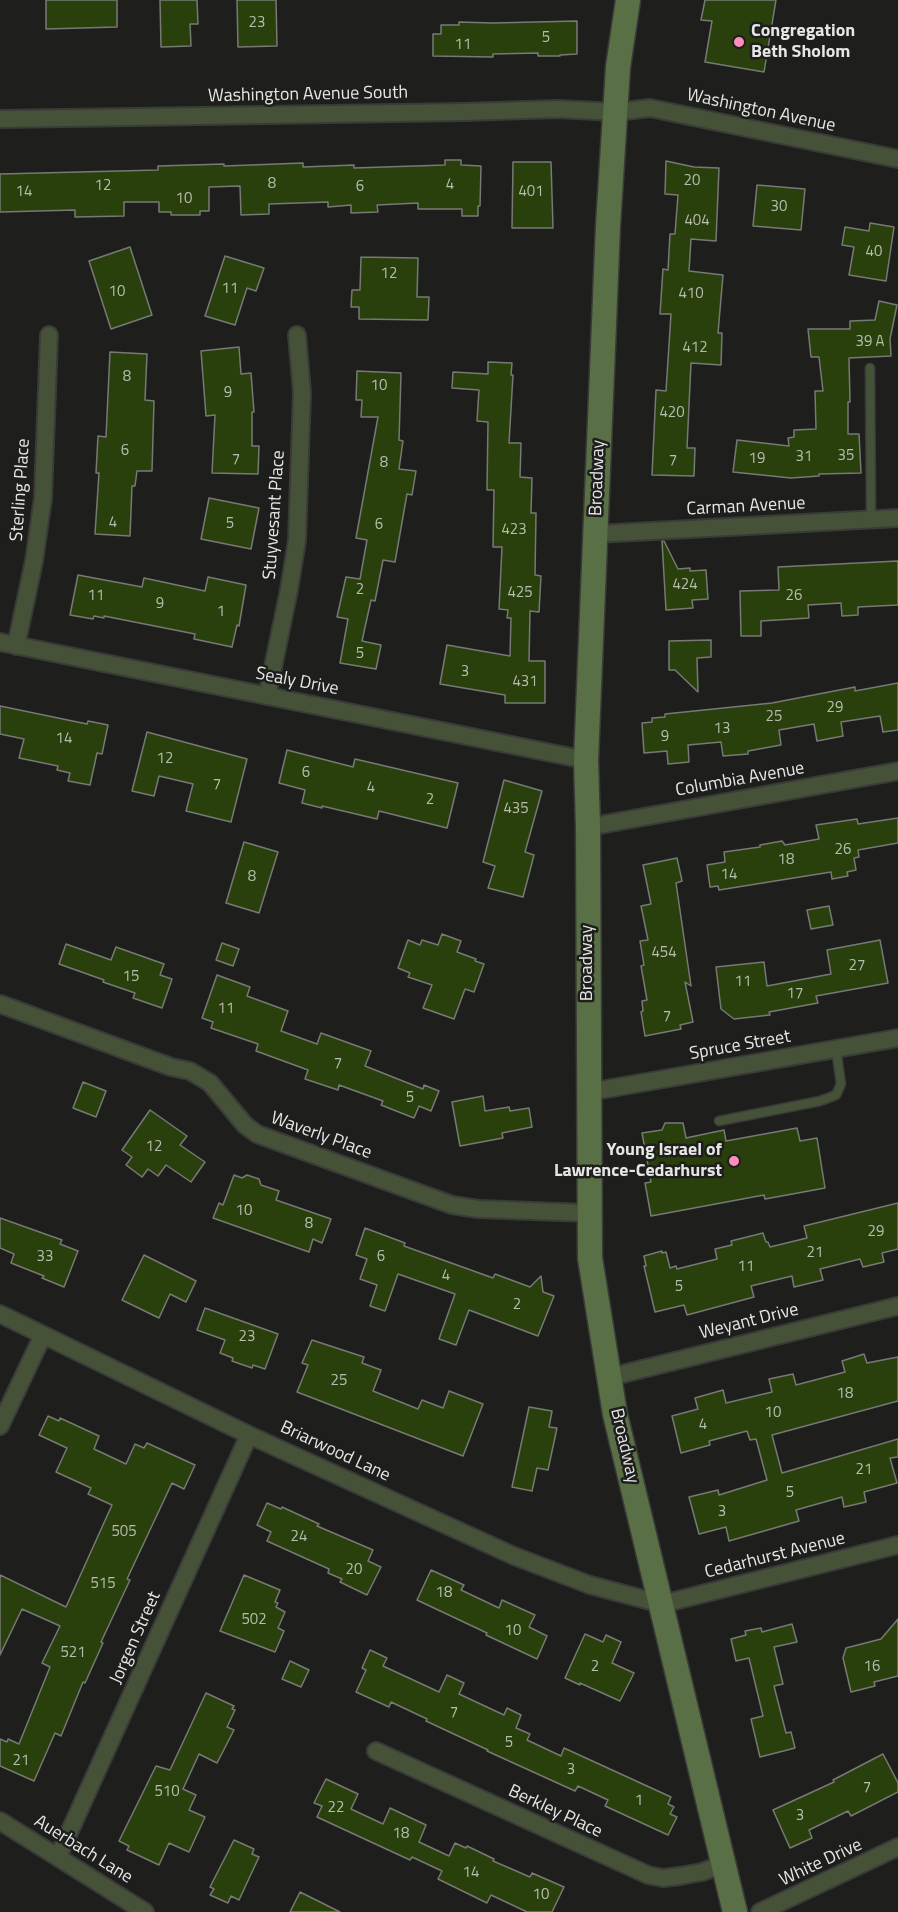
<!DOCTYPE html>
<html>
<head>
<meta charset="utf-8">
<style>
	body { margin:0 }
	canvas { display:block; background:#1e1f1d }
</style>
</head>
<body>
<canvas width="898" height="1912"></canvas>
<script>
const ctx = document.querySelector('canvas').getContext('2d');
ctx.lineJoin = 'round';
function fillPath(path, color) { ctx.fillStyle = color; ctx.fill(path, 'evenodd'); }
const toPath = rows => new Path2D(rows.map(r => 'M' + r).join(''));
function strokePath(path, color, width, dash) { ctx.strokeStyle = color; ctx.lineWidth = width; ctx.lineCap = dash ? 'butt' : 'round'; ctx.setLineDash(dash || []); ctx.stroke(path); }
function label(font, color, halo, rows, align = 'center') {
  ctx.font = font + ' "Titillium Web",sans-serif'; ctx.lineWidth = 5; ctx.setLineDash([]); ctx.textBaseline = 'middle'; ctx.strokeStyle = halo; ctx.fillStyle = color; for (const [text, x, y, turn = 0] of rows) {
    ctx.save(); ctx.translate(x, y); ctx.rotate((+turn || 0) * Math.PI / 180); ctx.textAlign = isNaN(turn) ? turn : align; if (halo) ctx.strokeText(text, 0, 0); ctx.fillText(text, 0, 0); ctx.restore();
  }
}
const building = toPath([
	[46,0,117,0,117,27,46,29,46,0],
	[160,0,197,0,198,24,190,24,191,46,161,47,160,0],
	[237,0,276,0,277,46,238,47,237,0],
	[705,0,776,0,764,72,705,62,712,21,701,20,705,0],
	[577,21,577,54,560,55,560,56,538,56,538,53,493,54,493,57,433,56,433,34,441,34,441,25,459,25,459,22,493,23,577,21],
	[445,160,461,160,461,165,481,166,480,206,478,206,478,216,462,216,462,209,418,209,418,203,377,205,378,212,351,213,351,205,328,207,328,202,269,204,269,214,241,215,240,186,209,187,209,211,200,211,200,215,171,215,171,212,159,212,159,202,124,202,124,216,75,217,75,210,0,212,0,174,158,170,158,166,224,164,224,166,303,163,303,167,354,165,354,168,445,165,445,160],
	[666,161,694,167,719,168,716,241,691,239,689,271,723,275,718,333,722,333,721,365,691,363,687,448,695,448,694,476,652,475,656,390,666,391,671,314,660,314,663,269,668,270,670,234,675,234,678,195,665,194,666,161],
	[513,162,551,162,553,228,512,228,513,162],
	[757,185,805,189,801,230,753,226,757,185],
	[870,223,894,227,886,281,849,275,854,247,842,245,845,227,869,231,870,223],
	[130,247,152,315,111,329,89,261,130,247],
	[225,256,264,268,256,291,247,288,235,325,205,316,225,256],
	[361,257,418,258,417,297,429,297,428,320,359,319,359,307,351,307,352,290,360,290,361,257],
	[879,301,897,305,890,339,891,356,849,358,850,402,848,402,848,434,859,434,861,473,819,474,819,476,791,478,733,472,737,440,789,446,788,438,794,437,794,430,816,429,815,391,823,391,819,357,811,357,808,329,850,329,850,321,875,320,879,301],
	[239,347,241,374,251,373,254,412,252,412,252,446,259,446,258,474,212,473,215,415,206,416,201,351,239,347],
	[110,352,147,354,145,400,154,401,152,471,137,471,135,486,132,486,130,536,95,534,99,473,96,473,98,436,106,437,110,352],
	[488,362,512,363,511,375,513,375,509,443,521,443,520,477,532,478,531,513,536,513,535,575,541,576,539,612,530,611,529,661,545,661,545,703,505,703,505,695,440,684,447,645,510,656,511,618,507,618,508,610,499,609,502,547,493,547,494,490,487,490,488,422,477,421,479,390,452,388,453,372,488,374,488,362],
	[357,371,401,373,399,440,403,441,399,469,416,471,412,495,407,494,395,562,383,560,375,601,371,600,362,641,381,645,376,669,340,663,348,619,337,617,346,577,360,579,367,540,356,538,378,417,361,417,362,400,356,400,357,371],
	[209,498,259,508,251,549,201,539,209,498],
	[662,541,664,541,678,569,690,568,690,571,706,570,708,599,692,600,693,608,666,610,662,541],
	[898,561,898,605,858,607,858,615,842,616,841,603,808,605,809,618,761,621,761,636,741,636,740,591,779,590,778,567,898,561],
	[78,575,142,587,144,578,205,591,208,577,246,585,239,626,237,625,232,647,194,639,195,634,104,616,104,618,94,616,93,619,70,615,78,575],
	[711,640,711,657,697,658,698,692,675,670,669,670,669,641,711,640],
	[898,683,898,730,883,732,880,716,841,722,843,736,817,741,814,724,779,730,781,745,748,751,748,754,723,756,721,742,688,745,689,762,668,764,667,751,644,753,642,723,652,722,652,718,665,717,665,714,772,703,855,687,855,691,898,683],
	[0,706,87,724,88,721,108,725,102,754,97,753,90,785,68,781,70,773,57,770,58,766,19,758,24,739,0,734,0,706],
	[147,732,247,759,231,822,186,811,193,784,159,776,154,796,132,791,147,732],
	[287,750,353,767,355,759,458,783,447,828,379,811,377,819,322,806,322,808,302,803,305,790,279,783,287,750],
	[504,780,542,791,525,852,534,855,523,897,488,888,495,866,483,862,504,780],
	[898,818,898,843,858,850,859,857,854,858,856,870,847,872,848,876,832,879,831,872,719,890,718,886,710,887,707,865,725,862,724,852,760,847,760,845,782,841,785,845,819,839,816,825,857,819,858,824,898,818],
	[244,842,278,852,259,913,226,903,244,842],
	[677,858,682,881,676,883,691,986,685,982,693,1022,680,1025,681,1029,645,1036,641,1012,643,1011,642,1001,647,1000,641,966,644,965,640,941,648,940,641,906,651,904,643,865,677,858],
	[829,906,833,925,811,929,807,910,829,906],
	[442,934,461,941,457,952,476,959,475,961,484,964,474,992,465,989,454,1019,423,1008,432,985,408,977,410,973,398,968,408,940,420,945,422,940,438,945,442,934],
	[880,940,888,983,816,996,818,1003,769,1012,770,1015,734,1019,721,1009,716,967,764,962,767,986,831,974,827,950,880,940],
	[222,943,239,949,233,966,216,960,222,943],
	[66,944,111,960,116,947,164,964,160,975,172,979,162,1008,133,998,135,993,103,982,104,980,59,964,66,944],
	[217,975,250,987,247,996,288,1011,281,1031,317,1044,321,1033,371,1051,365,1066,423,1089,424,1085,439,1091,431,1111,419,1106,414,1118,381,1105,383,1101,339,1085,338,1090,305,1079,308,1070,256,1051,258,1044,211,1028,213,1022,202,1018,217,975],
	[83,1082,106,1091,96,1117,73,1108,83,1082],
	[483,1096,485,1111,509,1107,510,1111,529,1108,532,1127,502,1133,503,1138,460,1146,452,1102,483,1096],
	[150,1110,187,1136,180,1145,205,1162,191,1182,166,1165,158,1176,148,1169,142,1177,126,1165,132,1157,122,1150,150,1110],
	[665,1123,683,1123,686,1138,724,1130,726,1141,797,1128,800,1141,817,1138,825,1188,765,1199,764,1195,651,1216,645,1183,651,1182,642,1133,662,1130,665,1123],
	[234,1175,242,1178,247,1175,259,1179,261,1185,279,1191,276,1200,331,1219,322,1243,313,1239,309,1252,213,1218,219,1203,223,1205,234,1175],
	[898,1203,898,1249,882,1253,884,1262,863,1267,860,1259,820,1269,823,1280,794,1287,792,1276,751,1286,754,1297,687,1315,684,1305,655,1312,644,1266,646,1266,644,1256,662,1251,662,1253,666,1252,670,1268,676,1266,677,1269,717,1259,715,1249,732,1245,731,1241,763,1233,766,1242,768,1242,770,1247,807,1238,804,1226,898,1203],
	[0,1218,62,1240,60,1244,78,1251,64,1287,42,1278,44,1276,11,1263,14,1254,0,1248,0,1218],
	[365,1228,405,1243,404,1246,493,1278,495,1274,530,1287,541,1276,543,1292,554,1296,538,1336,469,1310,456,1345,439,1339,455,1294,398,1274,385,1311,370,1306,377,1285,360,1279,367,1259,356,1255,365,1228],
	[144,1255,196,1281,186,1302,170,1294,159,1318,122,1300,144,1255],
	[205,1308,278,1334,265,1369,253,1365,252,1368,232,1361,233,1358,220,1353,225,1340,197,1330,205,1308],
	[312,1340,364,1357,362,1363,381,1370,373,1391,418,1409,422,1400,443,1408,449,1391,483,1404,463,1456,297,1392,308,1365,302,1363,312,1340],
	[864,1354,867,1363,898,1357,898,1401,772,1435,782,1473,898,1439,898,1457,890,1458,897,1483,864,1492,866,1502,844,1507,842,1497,796,1510,799,1521,729,1541,726,1527,699,1534,689,1497,718,1490,719,1495,767,1480,756,1439,750,1440,747,1431,709,1441,710,1445,681,1453,672,1416,698,1409,695,1398,723,1390,726,1403,772,1392,769,1379,793,1374,796,1385,845,1372,842,1361,864,1354],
	[529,1407,552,1411,549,1427,557,1428,548,1470,537,1468,532,1491,512,1487,529,1407],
	[48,1416,59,1421,60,1418,99,1436,94,1449,126,1464,135,1444,144,1448,147,1443,195,1465,184,1489,172,1483,127,1579,130,1580,101,1642,103,1643,85,1683,83,1682,61,1736,55,1733,34,1781,0,1766,0,1739,7,1742,8,1739,19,1744,50,1667,42,1663,60,1626,22,1609,0,1655,0,1575,66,1607,112,1505,88,1494,91,1488,56,1472,67,1448,39,1435,48,1416],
	[267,1503,281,1509,282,1507,319,1524,317,1526,373,1550,368,1561,381,1567,367,1595,340,1582,342,1579,328,1573,329,1569,267,1541,271,1532,257,1525,267,1503],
	[431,1570,464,1585,461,1590,499,1608,502,1600,535,1615,529,1627,547,1636,537,1659,486,1635,487,1633,417,1600,431,1570],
	[244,1575,280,1590,275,1602,278,1603,276,1607,285,1612,278,1628,284,1631,275,1652,220,1631,244,1575],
	[898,1619,898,1676,874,1682,875,1686,851,1692,843,1658,846,1648,881,1639,898,1619],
	[792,1624,797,1642,774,1647,783,1684,774,1686,786,1733,791,1732,795,1748,760,1757,751,1719,763,1716,749,1658,736,1661,731,1639,746,1635,745,1631,761,1628,762,1632,792,1624],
	[585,1634,603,1642,606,1635,621,1642,612,1663,634,1673,620,1701,580,1683,580,1685,565,1678,585,1634],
	[370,1650,387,1658,383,1666,439,1692,447,1675,464,1683,459,1694,504,1715,507,1708,521,1715,516,1728,530,1734,527,1740,561,1756,564,1748,671,1797,668,1804,674,1807,670,1814,677,1817,668,1835,605,1806,608,1800,578,1786,575,1791,487,1751,488,1750,426,1721,427,1719,391,1702,389,1707,356,1692,366,1670,362,1668,370,1650],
	[290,1661,309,1670,301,1687,282,1679,290,1661],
	[206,1693,234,1706,232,1709,235,1710,227,1727,234,1730,217,1763,199,1754,183,1789,196,1795,189,1810,205,1817,189,1852,169,1843,159,1865,127,1850,129,1846,119,1841,156,1766,170,1770,206,1693],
	[883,1754,898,1783,898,1792,851,1816,848,1811,809,1830,812,1838,790,1848,773,1810,834,1782,833,1780,883,1754],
	[326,1779,358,1794,351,1809,383,1824,390,1808,426,1825,419,1842,449,1856,455,1843,466,1848,467,1846,494,1859,493,1861,530,1877,532,1873,564,1887,552,1912,527,1912,491,1895,487,1903,438,1879,442,1871,412,1857,410,1860,317,1817,322,1806,314,1803,326,1779],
	[234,1840,254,1849,252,1854,259,1857,239,1900,231,1896,228,1903,210,1895,214,1889,210,1887,234,1840],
	[300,1892,340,1912,290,1912,300,1892]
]);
fillPath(building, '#29400d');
strokePath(building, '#777975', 1.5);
const lane = toPath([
	[870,368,871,519],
	[719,1121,820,1101,836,1095,841,1084,836,1049]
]);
const street = toPath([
	[0,119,464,112,558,109,616,112,650,108,898,159],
	[596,534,898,518],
	[0,642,586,760],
	[16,646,34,561,43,498,49,335],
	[267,696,289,590,297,540,302,393,297,335],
	[588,827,898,771],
	[0,1004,171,1067,190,1071,210,1083,245,1125,257,1134,452,1205,478,1209,588,1213],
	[589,1092,898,1038],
	[0,1314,249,1435,514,1556,590,1585,662,1604,898,1545],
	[610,1377,898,1306],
	[0,1426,43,1335],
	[376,1751,648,1875,663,1878,680,1876,702,1872,724,1864],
	[0,1821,145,1912],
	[58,1857,249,1435],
	[760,1912,898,1847]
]);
const secondary = toPath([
	[628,0,618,67,608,226,586,760,588,827,590,1258,615,1414,735,1912]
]);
strokePath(lane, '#3a3b39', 11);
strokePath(street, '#3a3b39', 20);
strokePath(secondary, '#3a3b39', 27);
strokePath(lane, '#455238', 8);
strokePath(street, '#455238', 16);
strokePath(secondary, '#596f45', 24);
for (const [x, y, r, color] of [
	[739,42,6,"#fe8ebb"],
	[734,1161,6,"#fe8ebb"]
]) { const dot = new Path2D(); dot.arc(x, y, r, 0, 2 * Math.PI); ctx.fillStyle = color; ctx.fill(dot); strokePath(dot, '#1e1f1d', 2); }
label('15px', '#b7bdaf', null, [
	["23",257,23],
	["5",546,38],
	["11",463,45],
	["20",692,181],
	["8",272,184],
	["4",450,185],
	["12",103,186],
	["6",360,187],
	["14",24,192],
	["401",531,192],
	["10",184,199],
	["30",779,207],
	["404",697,221],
	["40",874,252],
	["12",389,274],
	["11",230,289],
	["10",117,292],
	["410",691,294],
	["39 A",870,342],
	["412",695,348],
	["8",127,377],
	["10",379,386],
	["9",228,393],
	["420",672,413],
	["6",125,451],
	["35",846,456],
	["31",804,457],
	["19",757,459],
	["7",236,460],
	["7",673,461],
	["8",384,463],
	["4",113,523],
	["5",230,524],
	["6",379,525],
	["423",514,530],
	["424",685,585],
	["2",360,590],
	["425",520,593],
	["11",96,596],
	["26",794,596],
	["9",160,604],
	["1",221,612],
	["5",360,654],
	["3",465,672],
	["431",525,682],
	["29",835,708],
	["25",774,717],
	["13",722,729],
	["9",665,737],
	["14",64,739],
	["12",165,759],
	["6",306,773],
	["7",217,785],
	["4",371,788],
	["2",430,800],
	["435",516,809],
	["26",843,850],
	["18",786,860],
	["14",729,875],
	["8",252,877],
	["454",664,953],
	["27",857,966],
	["15",131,977],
	["11",743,982],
	["17",795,994],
	["11",226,1009],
	["7",667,1017],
	["7",338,1064],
	["5",410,1098],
	["12",154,1147],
	["10",244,1211],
	["8",309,1224],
	["29",876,1232],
	["21",815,1253],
	["33",45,1257],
	["6",381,1257],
	["11",746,1267],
	["4",446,1276],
	["5",679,1287],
	["2",517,1305],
	["23",247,1337],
	["25",339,1381],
	["18",845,1394],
	["10",773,1413],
	["4",703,1425],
	["21",864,1470],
	["5",790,1493],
	["3",722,1512],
	["505",124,1532],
	["24",299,1537],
	["20",354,1570],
	["515",103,1584],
	["18",444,1593],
	["502",254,1620],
	["10",513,1631],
	["521",73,1653],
	["2",595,1667],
	["16",872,1667],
	["7",454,1713],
	["5",509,1743],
	["21",21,1761],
	["3",571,1770],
	["7",867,1788],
	["510",167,1792],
	["1",639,1801],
	["22",336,1808],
	["3",800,1816],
	["18",401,1834],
	["14",471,1873],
	["10",541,1895]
]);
label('bold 18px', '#e6e7e5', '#1e1f1d', [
	["Congregation",751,32],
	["Beth Sholom",751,53],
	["Young Israel of",722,1151,"right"],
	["Lawrence-Cedarhurst",722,1172,"right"]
], 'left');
label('18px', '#e6e7e5', '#1e1f1d', [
	["Washington Avenue South",308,95,-1],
	["Washington Avenue",761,111,12],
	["Broadway",598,478,-88],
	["Sterling Place",21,490,-86],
	["Carman Avenue",746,507,-3],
	["Stuyvesant Place",275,515,-86],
	["Sealy Drive",297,682,11],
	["Columbia Avenue",740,780,-10],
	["Broadway",588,963,-90],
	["Spruce Street",740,1046,-10],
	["Waverly Place",321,1136,20],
	["Weyant Drive",749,1322,-14],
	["Broadway",624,1446,77],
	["Briarwood Lane",335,1452,25],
	["Cedarhurst Avenue",775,1556,-14],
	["Jorgen Street",136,1638,-66],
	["Berkley Place",555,1812,25],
	["Auerbach Lane",83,1850,32],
	["White Drive",821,1863,-25]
]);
</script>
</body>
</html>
